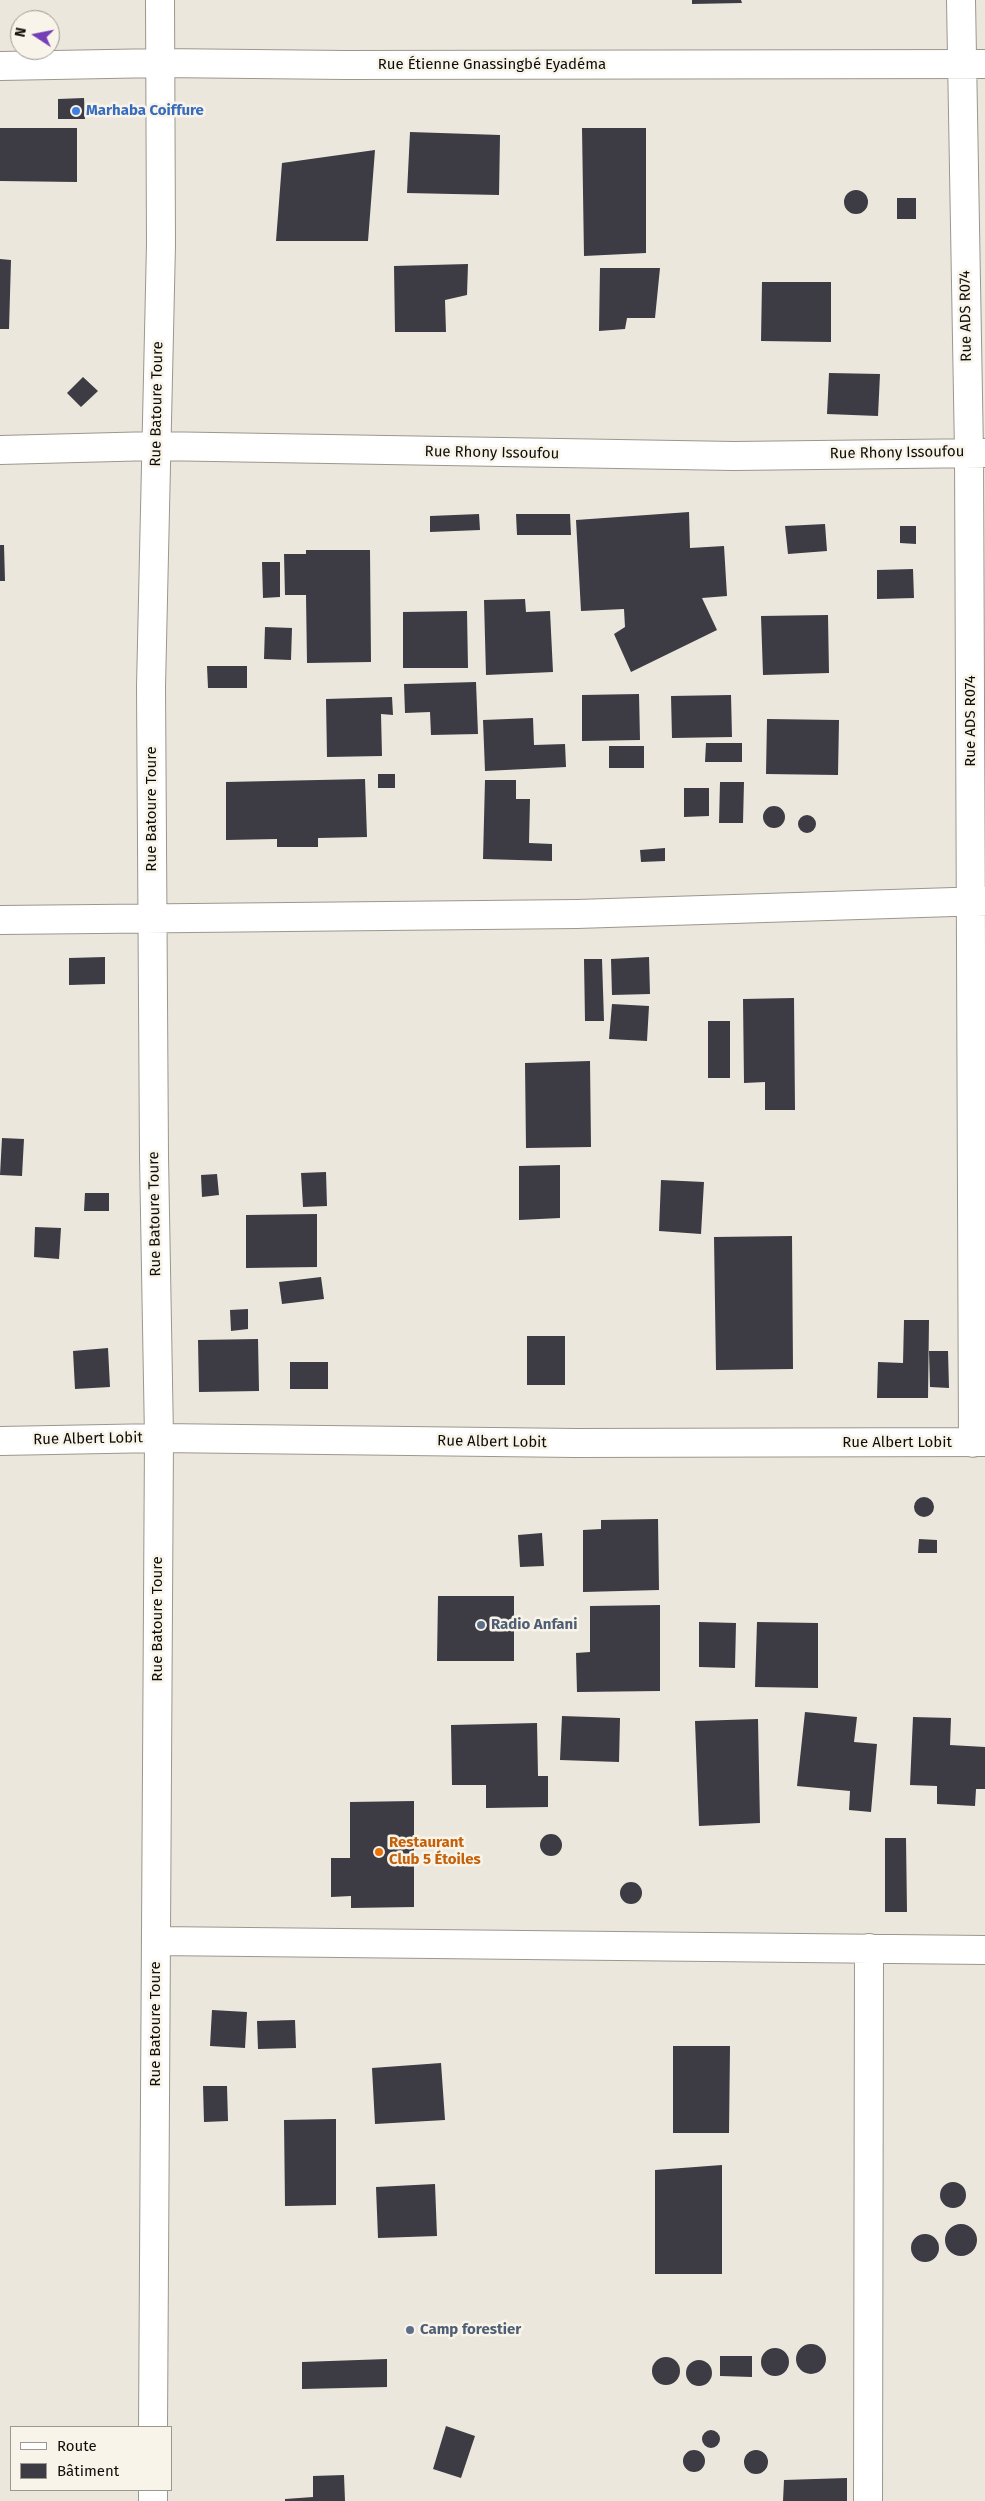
<!DOCTYPE html>
<html>
<head>
<meta charset="utf-8">
<style>
	body { margin:0 }
	#map { position:relative; width:985px; height:2501px; overflow:hidden; background:#ebe7dc; font-family:"Fira Sans",sans-serif }
	canvas { display:block }
	.legend { position:absolute; left:10px; top:2426px; width:162px; height:65px; box-sizing:border-box; background:#f9f4e9; border:1px solid #9b988f; margin:0; padding:6px 9px; list-style:none; font-size:15px; color:#0e0d09 }
	.legend li { display:flex; align-items:center; gap:10px; height:25px }
	.legend b { width:25px; border:1px solid #9b988f }
	.north { position:absolute; left:10px; top:10px; width:50px; height:50px; box-sizing:border-box; background:#f9f4e9; border:1px solid #9b988f; border-radius:50%; rotate:281deg; font-size:14px; font-weight:700; line-height:20px; text-align:center; color:#0e0d09 }
	.north::after { content:''; display:block; margin:auto; width:18px; height:22px; background:#753fb6; clip-path:polygon(50% 0,100% 100%,50% 72%,0 100%) }
</style>
</head>
<body>
<div id="map">
<canvas width="985" height="2501"></canvas>
<ul class="legend">
<li><b style="height:6px;background:#fff"></b>Route</li>
<li><b style="height:14px;background:#3d3b44"></b>Bâtiment</li>
</ul>
<div class="north">N</div>
</div>
<script>
const ctx = document.querySelector('canvas').getContext('2d');
ctx.lineJoin = 'round';
function fillPath(path, color) { ctx.fillStyle = color; ctx.fill(path, 'evenodd'); }
const toPath = rows => new Path2D(rows.map(r => 'M' + r).join(''));
function strokePath(path, color, width, dash) { ctx.strokeStyle = color; ctx.lineWidth = width; ctx.lineCap = dash ? 'butt' : 'round'; ctx.setLineDash(dash || []); ctx.stroke(path); }
function label(font, color, halo, rows, align = 'center') {
  ctx.font = font + ' "Fira Sans",sans-serif'; ctx.lineWidth = 5; ctx.setLineDash([]); ctx.textBaseline = 'middle'; ctx.strokeStyle = halo; ctx.fillStyle = color; for (const [text, x, y, turn = 0] of rows) {
    ctx.save(); ctx.translate(x, y); ctx.rotate((+turn || 0) * Math.PI / 180); ctx.textAlign = isNaN(turn) ? turn : align; if (halo) ctx.strokeText(text, 0, 0); ctx.fillText(text, 0, 0); ctx.restore();
  }
}
fillPath(toPath([
	[692,0,741,0,742,3,692,4],
	[84,98,85,119,58,119,58,99],
	[0,128,77,128,77,182,0,181],
	[582,128,646,128,646,253,584,256],
	[410,132,500,135,499,195,407,193],
	[375,150,368,241,276,241,282,163],
	'844 202a12 12 0 1 1 24 0a12 12 0 1 1-24 0Z',
	[897,198,916,198,916,219,897,219],
	[0,259,11,260,9,329,0,329],
	[468,264,467,295,445,300,446,332,395,332,394,266],
	[600,268,660,268,655,318,627,318,625,329,599,331],
	[762,282,831,282,831,342,761,341],
	[829,373,880,374,878,416,827,414],
	[83,377,98,391,81,407,67,393],
	[689,512,690,548,724,546,727,596,702,598,717,630,631,672,614,634,625,627,624,609,581,611,576,520],
	[479,514,480,530,430,532,430,516],
	[516,514,570,514,571,535,517,535],
	[825,524,827,551,788,554,785,526],
	[900,526,916,526,916,544,900,543],
	[0,545,4,545,5,581,0,581],
	[306,550,370,550,371,662,307,663,306,595,285,595,284,554,306,554],
	[262,562,280,562,280,597,263,598],
	[913,569,914,598,877,599,877,570],
	[525,599,526,612,550,611,553,672,486,675,484,600],
	[467,611,468,668,403,668,403,612],
	[828,615,829,673,763,675,761,616],
	[265,627,292,628,291,660,264,659],
	[207,666,247,666,247,688,208,688],
	[476,682,478,734,431,735,430,712,405,713,404,684],
	[639,694,640,740,582,741,582,695],
	[731,695,732,737,672,738,671,696],
	[392,697,393,715,381,714,382,756,327,757,326,699],
	[533,718,534,745,565,744,566,767,485,771,483,720],
	[767,719,839,720,838,775,766,774],
	[706,743,742,743,742,762,705,762],
	[609,746,644,746,644,768,609,768],
	[378,774,395,774,395,788,378,788],
	[365,779,367,837,318,838,318,847,277,847,277,839,226,840,226,782],
	[485,780,516,780,516,799,530,799,529,843,552,844,552,861,483,859],
	[720,782,744,782,743,823,719,823],
	[684,788,709,788,709,816,684,817],
	'763 817a11 11 0 1 1 22 0a11 11 0 1 1-22 0Z',
	'798 824a9 9 0 1 1 18 0a9 9 0 1 1-18 0Z',
	[665,848,665,861,641,862,640,850],
	[105,957,105,984,69,985,69,958],
	[649,957,650,994,612,995,611,959],
	[584,959,602,959,604,1021,585,1021],
	[794,998,795,1110,765,1110,765,1082,744,1083,743,999],
	[612,1004,649,1006,647,1041,609,1039],
	[708,1021,730,1021,730,1078,708,1078],
	[590,1061,591,1147,526,1148,525,1063],
	[2,1138,24,1139,22,1176,0,1175],
	[560,1165,560,1218,519,1220,519,1166],
	[326,1172,327,1206,303,1207,301,1173],
	[217,1174,219,1195,202,1197,201,1175],
	[661,1180,704,1182,701,1234,659,1231],
	[85,1193,109,1193,109,1211,84,1211],
	[317,1214,317,1267,246,1268,246,1215],
	[35,1227,61,1228,59,1259,34,1257],
	[792,1236,793,1369,716,1370,714,1237],
	[321,1277,324,1299,282,1304,279,1282],
	[248,1309,248,1329,231,1331,230,1310],
	[904,1320,929,1320,928,1398,877,1398,878,1362,903,1363],
	[527,1336,565,1336,565,1385,527,1385],
	[258,1339,259,1391,199,1392,198,1340],
	[108,1348,110,1387,75,1389,73,1351],
	[929,1351,948,1351,949,1388,930,1387],
	[290,1362,328,1362,328,1389,290,1389],
	'914 1507a10 10 0 1 1 20 0a10 10 0 1 1-20 0Z',
	[658,1519,659,1590,583,1592,583,1530,601,1529,601,1520],
	[542,1533,544,1566,520,1567,518,1535],
	[919,1539,937,1540,937,1553,918,1553],
	[438,1596,514,1596,514,1661,437,1661],
	[660,1605,660,1691,577,1692,576,1653,590,1652,590,1606],
	[699,1622,736,1623,735,1668,699,1667],
	[757,1622,818,1623,818,1688,755,1687],
	[805,1712,857,1717,854,1742,877,1744,871,1812,849,1810,850,1791,797,1786],
	[562,1716,620,1718,619,1762,560,1760],
	[913,1717,951,1718,950,1745,985,1747,985,1789,976,1789,975,1806,937,1804,937,1786,910,1785],
	[758,1719,760,1823,699,1826,695,1721],
	[537,1723,538,1776,548,1776,548,1807,486,1808,486,1785,452,1785,451,1725],
	[414,1801,414,1907,351,1908,351,1896,331,1897,331,1858,350,1858,350,1802],
	'540 1845a11 11 0 1 1 22 0a11 11 0 1 1-22 0Z',
	[885,1838,906,1838,907,1912,885,1912],
	'620 1893a11 11 0 1 1 22 0a11 11 0 1 1-22 0Z',
	[212,2010,247,2012,245,2048,210,2046],
	[295,2020,296,2048,258,2049,257,2021],
	[673,2046,730,2046,729,2133,673,2133],
	[441,2063,445,2120,375,2124,372,2068],
	[203,2086,227,2086,228,2121,204,2122],
	[336,2119,336,2205,285,2206,284,2120],
	[722,2165,722,2274,655,2274,655,2170],
	'940 2195a13 13 0 1 1 26 0a13 13 0 1 1-26 0Z',
	[435,2184,437,2236,378,2238,376,2187],
	'945 2240a16 16 0 1 1 32 0a16 16 0 1 1-32 0Z',
	'911 2248a14 14 0 1 1 28 0a14 14 0 1 1-28 0Z',
	'796 2359a15 15 0 1 1 30 0a15 15 0 1 1-30 0Z',
	'761 2362a14 14 0 1 1 28 0a14 14 0 1 1-28 0Z',
	[720,2356,752,2356,752,2377,720,2376],
	'652 2371a14 14 0 1 1 28 0a14 14 0 1 1-28 0Z',
	[387,2359,387,2387,302,2389,302,2362],
	'686 2373a13 13 0 1 1 26 0a13 13 0 1 1-26 0Z',
	[446,2426,475,2436,461,2478,433,2469],
	'702 2439a9 9 0 1 1 18 0a9 9 0 1 1-18 0Z',
	'683 2461a11 11 0 1 1 22 0a11 11 0 1 1-22 0Z',
	'744 2462a12 12 0 1 1 24 0a12 12 0 1 1-24 0Z',
	[344,2475,345,2501,285,2501,285,2499,313,2497,313,2476],
	[847,2478,847,2501,783,2501,784,2480]
]), '#3d3b44');
const street = toPath([
	[961,0,969,452,973,1443],
	[0,66,161,63,345,65,985,64],
	[0,450,155,446,734,456,985,453],
	[0,920,577,914,985,901],
	[0,1441,159,1438,575,1443,985,1442],
	[157,1941,985,1950],
	[153,2427,159,1438,154,1157,151,687,161,244,160,0],
	[153,2501,153,2490],
	[868,2501,869,1948]
]);
strokePath(street, '#9c978d', 30);
strokePath(street, '#fff', 28);
for (const [x, y, r, color] of [
	[76,111,5,"#3f7fe0"],
	[481,1625,5,"#5c6f8a"],
	[379,1852,5,"#e8710a"],
	[410,2330,5,"#5c6f8a"]
]) { const dot = new Path2D(); dot.arc(x, y, r, 0, 2 * Math.PI); ctx.fillStyle = color; ctx.fill(dot); strokePath(dot, '#f9f4e9', 2); }
label('15px', '#0e0d09', '#f9f4e9', [
	["Rue Étienne Gnassingbé Eyadéma",492,65],
	["Rue ADS R074",966,316,-91],
	["Rue Batoure Toure",157,404,-89],
	["Rue Rhony Issoufou",492,453,1],
	["Rue Rhony Issoufou",897,453,-1],
	["Rue ADS R074",971,721,-90],
	["Rue Batoure Toure",152,809,-90],
	["Rue Batoure Toure",155,1214,-91],
	["Rue Albert Lobit",88,1439,-1],
	["Rue Albert Lobit",492,1442,1],
	["Rue Albert Lobit",897,1443],
	["Rue Batoure Toure",158,1619,-90],
	["Rue Batoure Toure",156,2024,-90]
]);
label('bold 15px', '#366cbe', '#f9f4e9', [
	["Marhaba Coiffure",86,111]
], 'left');
label('bold 15px', '#4e5e75', '#f9f4e9', [
	["Radio Anfani",491,1625],
	["Camp forestier",420,2330]
], 'left');
label('bold 15px', '#c56008', '#f9f4e9', [
	["Restaurant",389,1843],
	["Club 5 Étoiles",389,1860]
], 'left');
</script>
</body>
</html>
